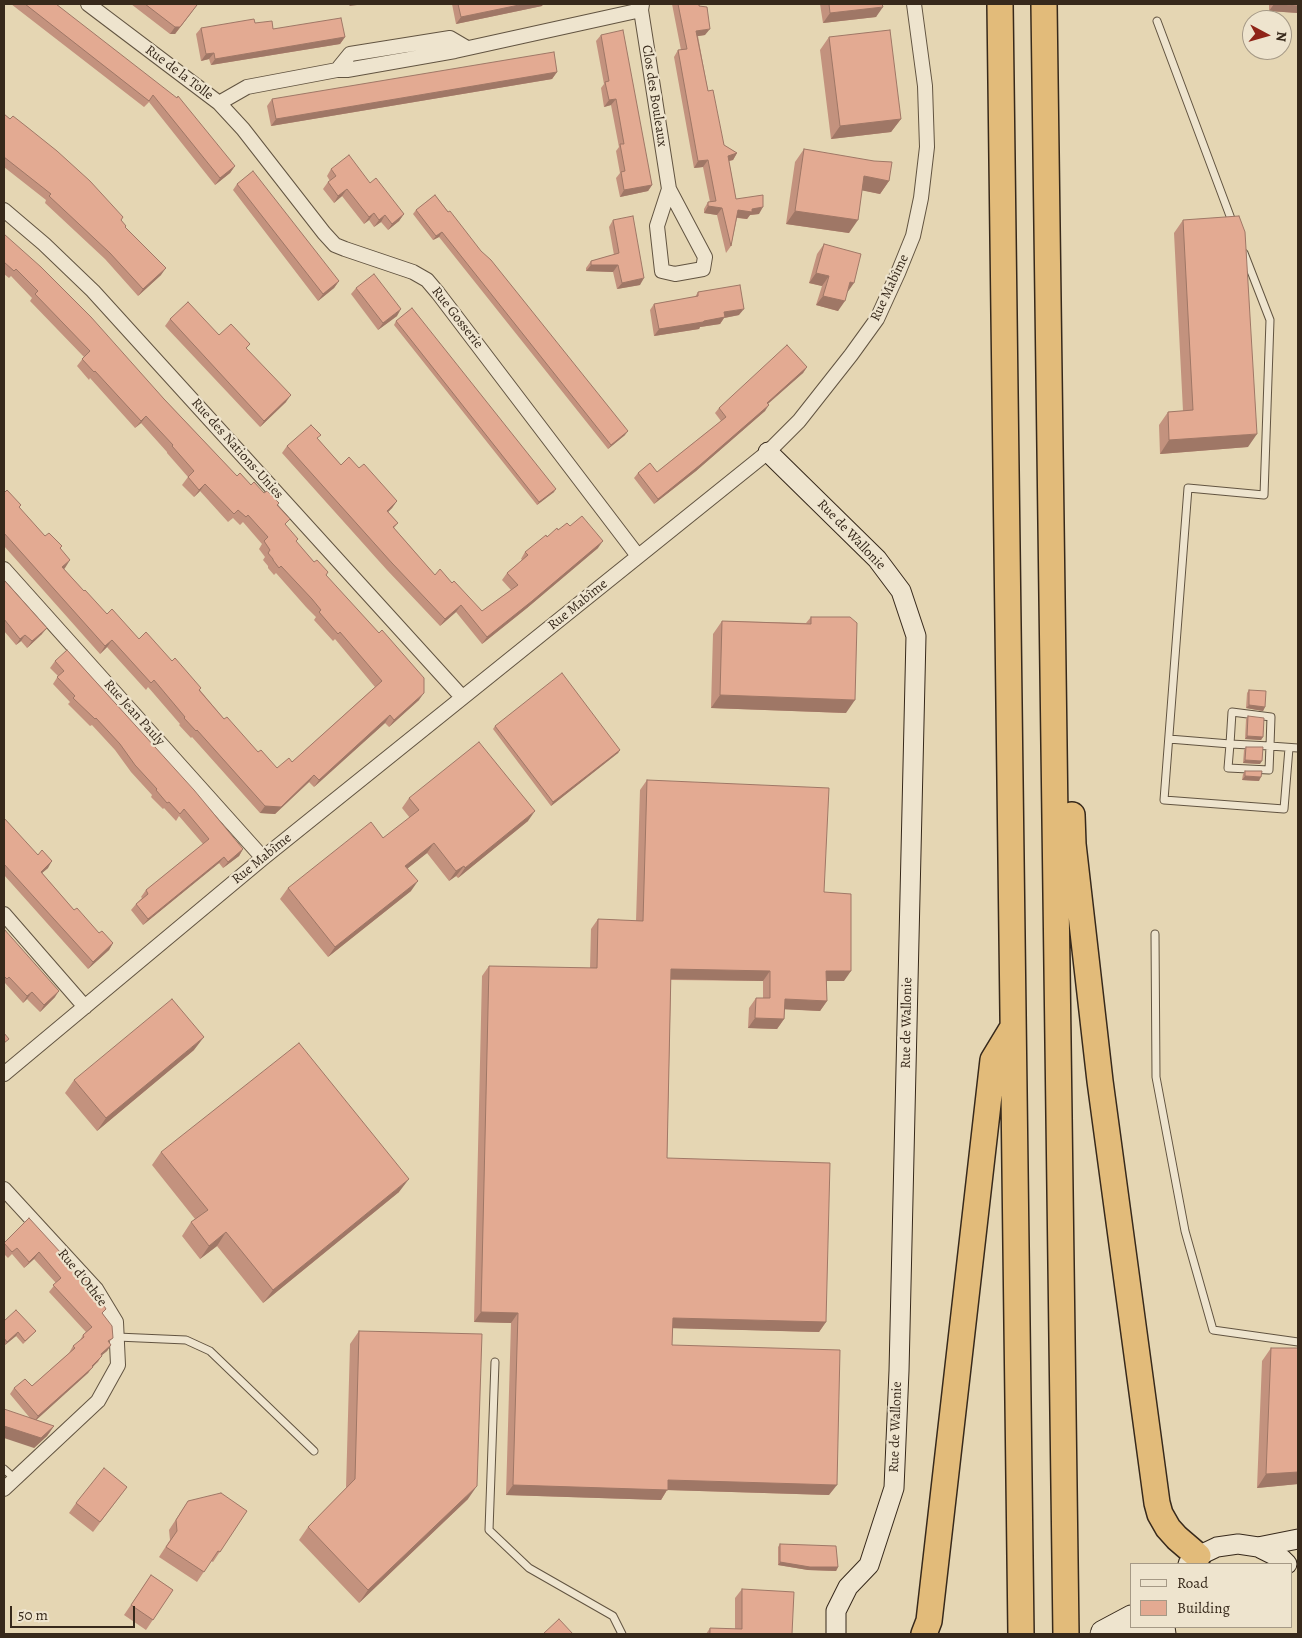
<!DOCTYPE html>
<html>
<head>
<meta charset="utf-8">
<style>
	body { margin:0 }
	#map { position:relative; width:1302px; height:1638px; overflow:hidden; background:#e5d6b3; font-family:Alegreya,serif }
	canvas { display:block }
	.frame { position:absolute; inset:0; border:5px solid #37291b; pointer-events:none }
	.legend { position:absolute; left:1130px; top:1563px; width:162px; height:65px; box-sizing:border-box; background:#eee4ce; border:1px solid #a59986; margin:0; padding:6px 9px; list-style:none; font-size:15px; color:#37291b }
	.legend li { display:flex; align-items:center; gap:10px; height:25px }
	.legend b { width:25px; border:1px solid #a59986 }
	.north { position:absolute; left:1242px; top:10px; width:50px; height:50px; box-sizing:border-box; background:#eee4ce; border:1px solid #a59986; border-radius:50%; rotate:96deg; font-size:14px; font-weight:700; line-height:20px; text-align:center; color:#37291b }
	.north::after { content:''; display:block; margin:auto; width:18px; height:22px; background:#8f2418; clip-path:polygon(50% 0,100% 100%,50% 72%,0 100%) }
	.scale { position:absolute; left:10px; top:1606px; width:125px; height:22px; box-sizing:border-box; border:2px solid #37291b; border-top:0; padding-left:6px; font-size:15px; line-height:18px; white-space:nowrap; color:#37291b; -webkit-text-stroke:4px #eee4ce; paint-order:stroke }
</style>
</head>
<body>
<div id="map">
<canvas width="1302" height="1638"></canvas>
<div class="frame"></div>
<ul class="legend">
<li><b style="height:6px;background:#eee4ce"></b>Road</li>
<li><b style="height:14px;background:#e3aa92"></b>Building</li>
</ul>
<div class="north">N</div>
<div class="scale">50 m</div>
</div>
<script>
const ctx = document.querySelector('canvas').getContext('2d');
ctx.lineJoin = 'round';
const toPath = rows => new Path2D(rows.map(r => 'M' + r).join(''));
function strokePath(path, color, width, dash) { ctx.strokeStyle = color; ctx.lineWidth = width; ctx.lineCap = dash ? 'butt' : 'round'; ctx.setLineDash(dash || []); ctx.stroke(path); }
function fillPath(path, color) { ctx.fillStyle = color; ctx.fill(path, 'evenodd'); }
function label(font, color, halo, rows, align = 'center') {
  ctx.font = font + ' Alegreya,serif'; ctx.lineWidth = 4.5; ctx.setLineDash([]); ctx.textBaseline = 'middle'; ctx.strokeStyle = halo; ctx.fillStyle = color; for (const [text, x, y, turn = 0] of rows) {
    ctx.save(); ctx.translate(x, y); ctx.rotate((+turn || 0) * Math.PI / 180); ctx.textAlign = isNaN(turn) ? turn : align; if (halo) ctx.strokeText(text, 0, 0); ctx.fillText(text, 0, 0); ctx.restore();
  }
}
const lane = toPath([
	[1157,21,1233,224],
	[1244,253,1270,320,1264,495,1188,488,1164,800,1284,809,1289,748],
	[1169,739,1230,744,1232,712,1271,717,1270,746,1298,748],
	[1230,744,1270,746,1269,770,1228,768,1230,744],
	[1155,934,1156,1077,1185,1231,1213,1330,1298,1342],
	[117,1337,186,1340,210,1351,314,1451],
	[495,1362,489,1530,529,1568,613,1616,622,1634],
	[4,1469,15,1479]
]);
const street = toPath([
	[88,4,219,103,243,129,324,233,335,245,345,249,413,272,427,280,438,293,638,556],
	[642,4,641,10,669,189,705,257,703,269,675,274,662,271,657,226,669,189],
	[337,70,350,54,450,38,467,48],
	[219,103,247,87,337,70,347,70,455,51,641,10],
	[4,210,44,244,93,291,462,697],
	[4,569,263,858],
	[4,914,85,1007],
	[4,1074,263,858,768,452,799,421,851,355,877,319,898,273,913,236,921,198,927,147,925,86,914,4],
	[4,1189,96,1289,116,1322,118,1365,98,1401,4,1489]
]);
const secondary = toPath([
	[768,452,877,559,901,591,916,636,899,1371,894,1488,869,1565,848,1587,836,1611,836,1634],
	[1258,1547,1298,1539],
	[1188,1564,1198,1556,1217,1547,1238,1544,1258,1547,1282,1559,1287,1564],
	[1165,1627,1166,1634],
	[1101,1631,1131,1615],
	[1100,1634,1138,1631,1150,1634]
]);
const highway = toPath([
	[1000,4,1021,1634],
	[1044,4,1066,1634],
	[1072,815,1073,844,1100,1081,1157,1503,1160,1514,1168,1528,1177,1538,1198,1556],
	[924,1634,929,1621,993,1060,1013,1027]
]);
strokePath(lane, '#625441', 9);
strokePath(street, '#625441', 16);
strokePath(secondary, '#37291b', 21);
strokePath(highway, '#37291b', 28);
strokePath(lane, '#eee4ce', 7);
strokePath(street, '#eee4ce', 14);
strokePath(secondary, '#eee4ce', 19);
strokePath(highway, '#e2bb7a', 25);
fillPath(toPath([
	[11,4,56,4,235,166,230,173,215,185,149,102,144,107],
	[131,4,195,4,192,12,175,34,170,34],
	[452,4,543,4,542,6,456,24],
	[672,4,699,4,705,35,698,36,708,91,724,145,737,153,733,160,729,161,736,199,759,214,750,215,747,219,737,218,731,246,726,253,717,215,704,213,704,209,708,202,710,202,703,167,694,168,674,57,678,50,681,50],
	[820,4,882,4,876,17,823,23],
	[1257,4,1298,4,1298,13,1269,11,1269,5],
	[255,23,273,29,345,37,340,44,211,65,209,59,201,61,196,34,201,28],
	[601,35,652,185,648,191,620,197,616,178,620,173,616,151,619,147,611,105,604,107,601,88,604,84,596,41],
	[829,37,901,119,891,132,831,139,820,50],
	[557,72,552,79,271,126,267,106,272,99],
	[4,114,121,220,125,227,161,275,138,296,105,259,45,203,46,200,4,167],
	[804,149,889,181,880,194,862,190,849,233,786,224,795,162],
	[331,169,370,183,404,214,399,221,388,230,381,222,374,227,369,220,364,224,342,196,334,203,323,189,328,182,330,181,327,176],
	[237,184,339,281,334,288,318,301,233,190],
	[435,195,625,435,608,449,439,237,433,240,413,214,416,210],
	[613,220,640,285,617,289,613,272,586,271,586,268,591,261,614,255,609,227],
	[1183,220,1248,447,1160,454,1159,425,1168,412,1183,411,1174,233],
	[4,234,164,399,237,476,264,493,279,503,278,505,286,525,296,542,314,562,328,572,326,575,419,700,389,727,385,723,314,787,309,782,275,814,260,813,192,737,191,738,179,725,180,724,148,687,146,690,107,647,100,654,4,546,4,493,19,508,45,536,60,549,65,568,64,569,84,591,107,614,139,639,172,661,200,690,224,719,258,752,277,768,292,762,375,687,335,639,333,641,314,620,316,617,306,607,276,573,274,575,268,568,268,566,263,560,265,557,259,549,262,544,243,522,240,525,233,518,228,522,200,491,194,497,182,485,188,477,167,453,167,452,141,423,135,428,90,378,89,380,77,366,84,357,30,301,32,298,11,276,9,278,4,274],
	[824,244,847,293,838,311,816,305,822,286,809,283,817,254],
	[356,288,397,316,378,330,351,294],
	[698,292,739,315,724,318,720,324,700,327,699,329,654,336,650,310,654,304,695,297],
	[170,319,250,344,246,349,286,402,260,427,165,326],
	[396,321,554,492,537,505,394,325],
	[807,367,803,373,768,404,765,411,696,471,654,504,634,478,638,473,657,472,721,421,715,413,719,408],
	[318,439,341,465,359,468,397,501,392,508,388,512,398,523,394,528,435,575,452,583,482,611,511,590,502,580,507,573,522,560,521,559,525,552,558,530,570,526,598,548,527,608,482,644,456,612,440,626,387,570,282,453,287,446],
	[4,580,42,634,27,648,21,641,16,645,4,631],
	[811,617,846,713,711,708,713,634,722,621,806,623],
	[55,661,243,849,239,856,223,868,219,863,143,925,131,910,136,904,142,898,141,897,146,890,203,844,179,816,176,821,164,808,163,809,151,797,152,795,131,772,115,750,92,725,90,726,68,704,70,702,53,684,58,676,50,668],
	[1249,690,1265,707,1263,711,1246,708,1247,693],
	[1248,716,1263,737,1261,740,1245,739,1246,719],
	[495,726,620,750,618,753,551,806,493,729],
	[1246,747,1260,764,1243,763,1244,750],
	[1245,771,1259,781,1242,780,1243,774],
	[647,780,824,892,844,981,827,981,827,1001,820,1011,785,1009,784,1019,777,1029,748,1028,749,1008,756,998,763,998,763,981,671,980,667,1158,826,1322,819,1332,673,1328,672,1345,829,1495,667,1490,661,1500,506,1495,511,1323,474,1322,482,976,489,966,590,968,591,929,598,919,636,921,640,790],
	[409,798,528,821,458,878,456,876,449,881,427,853,408,868,411,891,328,957,280,899,288,888,383,838,410,818,402,808],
	[4,818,48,868,42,873,74,910,99,933,113,943,109,950,88,969,4,875],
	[4,929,55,997,40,1012,27,999,23,1003,5,983,4,984],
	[194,1050,97,1131,65,1093,74,1080],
	[161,1152,399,1192,263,1303,217,1246,200,1259,182,1236,191,1222,195,1219,152,1165],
	[29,1218,102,1314,113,1338,109,1342,111,1345,107,1351,102,1355,98,1362,92,1367,88,1373,36,1420,54,1426,47,1436,34,1448,30,1418,10,1394,14,1388,32,1386,69,1353,73,1346,79,1342,83,1335,86,1332,49,1292,56,1283,34,1259,24,1268,12,1254,8,1258,4,1254,4,1243],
	[4,1321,36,1331,23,1344,16,1336,5,1345,4,1344],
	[359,1331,468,1499,359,1603,299,1540,308,1527,346,1488,350,1344],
	[1271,1348,1298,1348,1298,1484,1257,1488,1262,1361],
	[127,1487,93,1532,69,1513,76,1503],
	[188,1501,247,1511,213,1562,211,1561,197,1582,159,1557,170,1540,169,1530],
	[780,1544,838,1567,836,1571,808,1570,778,1565,778,1547],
	[151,1575,173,1590,146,1630,124,1615],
	[742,1589,792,1634,706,1634,710,1628,735,1629,735,1598]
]), '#c3927e');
fillPath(toPath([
	[351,4,365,4,349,6],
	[524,4,543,4,542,6,456,24,461,17],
	[1274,4,1298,6,1298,13,1269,11],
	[197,5,175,34,170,34,175,27],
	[883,7,876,17,823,23,830,13],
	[710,29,705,35,692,37,696,31],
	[345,37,340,44,211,65,215,59],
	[214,53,209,59,201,61,206,54],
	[557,72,552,79,271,126,276,119],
	[616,99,611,105,604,107,609,100],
	[901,119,891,132,831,139,840,126],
	[737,153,733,160,723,162,728,156],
	[708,160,703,167,694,168,698,161],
	[235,166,230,173,215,185,220,178],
	[864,176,889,181,880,194,855,189],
	[652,185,648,191,620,197,624,190],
	[347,189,342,196,334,203,338,196],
	[708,206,722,208,717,215,704,213],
	[763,207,759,214,750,215,747,219,733,217,738,210],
	[795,211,858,220,849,233,786,224],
	[374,213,369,220,364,224,369,217],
	[404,214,399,221,388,230,392,224],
	[385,215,381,222,374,227,379,220],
	[442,232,439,237,433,240,436,236],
	[591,265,618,265,613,272,586,271],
	[166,268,161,275,138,296,143,289],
	[816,273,829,276,822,286,809,283],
	[644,278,640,285,617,289,622,283],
	[339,281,334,288,318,301,323,294],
	[850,282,854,283,847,293],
	[823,296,845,301,838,311,816,305],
	[401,309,397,316,378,330,383,323],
	[744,309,739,315,724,318,720,324,700,327,699,329,654,336,659,329,704,321,724,312],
	[807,367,803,373,763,408,767,403],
	[291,395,286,402,260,427,264,421],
	[769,405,765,411,696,471,654,504,658,499],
	[146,416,141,423,135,428,141,421],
	[628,431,625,435,608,449,611,445],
	[1257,434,1248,447,1160,454,1169,440],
	[205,484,200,491,194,497,199,490],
	[556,489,554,492,537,505,539,502],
	[397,501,392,508,382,518,387,511],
	[603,541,598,548,527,608,482,644,487,637],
	[70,560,65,568,57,575,62,567],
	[461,605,456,612,440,626,445,619],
	[47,628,42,634,27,648,32,641],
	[25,635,21,641,16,645,20,639],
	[112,640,107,647,100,654,105,646],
	[424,693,419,700,389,727,394,720],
	[720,695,855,700,846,713,711,708],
	[1249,705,1265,707,1263,711,1246,708],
	[390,715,385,723,314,787,319,780],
	[1247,736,1263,737,1261,740,1245,739],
	[620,750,618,753,551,806,553,802],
	[1245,760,1262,761,1260,764,1243,763],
	[314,775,309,782,275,814,260,813,265,806],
	[1245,776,1261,777,1259,781,1242,780],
	[535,811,528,821,458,878,465,868],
	[434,843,427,853,398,876,405,866],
	[243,849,239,856,223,868,228,862],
	[224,857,219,863,143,925,148,919],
	[52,861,48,868,36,878,41,872],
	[464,866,456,876,449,881,456,871],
	[418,881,411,891,328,957,335,947],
	[113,943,109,950,88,969,93,962],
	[671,969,770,971,763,981,664,979],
	[826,971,851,971,844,981,819,981],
	[59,991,55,997,40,1012,44,1005],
	[32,992,27,999,23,1003,27,996],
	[785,999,827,1001,820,1011,778,1009],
	[755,1018,784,1019,777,1029,748,1028],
	[204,1037,194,1050,97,1131,106,1118],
	[409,1179,399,1192,263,1303,273,1290],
	[226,1232,217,1246,200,1259,209,1246],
	[39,1252,34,1259,24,1268,29,1262],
	[481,1312,518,1313,511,1323,474,1322],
	[673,1318,826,1322,819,1332,666,1328],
	[18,1332,16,1336,5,1345,7,1342],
	[111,1345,107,1351,96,1360,101,1354],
	[102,1356,88,1373,34,1422,38,1416],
	[4,1426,54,1426,47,1436,34,1448,4,1438],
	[1298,1472,1298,1484,1257,1488,1266,1474],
	[668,1480,837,1485,829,1495,667,1490,661,1500,506,1495,513,1485],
	[477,1486,468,1499,359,1603,368,1590],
	[780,1562,838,1567,836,1571,808,1570,778,1565]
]), '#9f7766');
const building = toPath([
	[25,4,56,4,177,98,178,96,235,166,220,178,153,95,149,101,25,4],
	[145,4,195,4,197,5,180,27,175,27,145,4],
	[458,4,524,4,461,17,458,4],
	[678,4,699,4,699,6,707,7,710,29,696,31,708,91,713,90,724,145,737,153,728,156,736,199,763,195,763,207,752,209,752,212,738,210,731,246,722,208,708,206,708,202,716,201,708,160,698,161,678,50,687,49,678,4],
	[829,4,882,4,883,7,830,13,829,4],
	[1274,4,1298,4,1298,6,1274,4],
	[341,18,345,37,215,59,214,53,206,54,201,28,254,19,255,23,272,21,273,29,341,18],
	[623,30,652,185,624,190,621,172,625,171,620,144,624,144,616,99,609,100,605,82,609,81,601,35,623,30],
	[890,30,901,119,840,126,829,37,890,30],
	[554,52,557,72,276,119,272,99,554,52],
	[4,114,10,119,13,116,27,127,57,151,90,181,123,217,121,220,126,226,125,227,166,268,143,289,110,253,49,196,51,194,4,157,4,114],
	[804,149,874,161,892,162,889,181,864,176,858,220,795,211,804,149],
	[349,155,370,183,376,178,404,214,392,224,385,215,379,220,374,213,369,217,347,189,338,196,328,182,336,176,331,169,349,155],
	[253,171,339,281,323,294,237,184,253,171],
	[435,195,448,212,450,211,481,251,491,260,628,431,611,445,442,232,436,236,416,210,435,195],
	[633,216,644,278,622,283,618,265,591,265,591,261,619,253,613,220,633,216],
	[1239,216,1245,232,1257,434,1169,440,1168,412,1193,410,1183,220,1239,216],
	[4,234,41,267,91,317,164,399,237,476,240,473,251,485,254,482,264,493,267,491,279,503,277,505,290,519,285,524,298,539,296,541,314,562,317,560,328,572,326,575,379,633,382,630,424,678,424,693,394,720,390,715,319,780,314,775,281,807,265,806,197,730,196,731,184,718,185,717,154,680,151,683,112,640,105,646,4,533,4,493,7,490,21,505,19,507,45,536,49,533,62,546,60,548,70,560,62,567,84,591,85,590,107,614,112,609,139,639,146,632,172,661,175,658,201,688,199,690,224,719,227,717,258,752,261,750,277,768,289,758,292,762,382,681,340,632,338,634,319,612,321,610,312,599,281,566,279,568,273,560,273,559,268,553,270,550,264,541,268,537,248,515,246,517,238,510,234,514,205,484,199,490,188,477,194,471,172,446,173,445,146,416,141,421,95,371,94,372,82,359,90,351,35,294,38,291,16,269,14,271,4,262,4,234],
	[824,244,861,254,854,283,850,282,845,301,823,296,829,276,816,273,824,244],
	[374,274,401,309,383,323,356,288,374,274],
	[740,285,744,309,724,312,725,317,704,321,703,322,659,329,654,304,698,296,698,292,740,285],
	[188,302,219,335,231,324,250,344,246,348,291,395,264,421,170,319,188,302],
	[412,308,556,489,539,502,396,321,412,308],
	[787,345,807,367,767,403,769,405,700,465,658,499,638,473,650,463,657,472,716,425,726,417,719,408,787,345],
	[311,425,321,435,317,438,341,465,349,457,359,468,364,464,397,501,387,511,398,523,393,527,435,575,440,569,452,583,454,581,482,611,518,585,507,573,528,555,525,552,546,535,547,537,557,528,558,530,567,523,570,526,582,516,603,541,532,601,487,637,461,605,445,619,392,563,287,446,311,425],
	[4,580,47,628,32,641,25,635,20,639,4,619,4,580],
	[811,617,850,617,857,623,855,700,720,695,722,621,811,624,811,617],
	[67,650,194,790,243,849,228,862,224,857,148,919,136,904,148,894,146,890,209,839,184,809,180,814,169,802,167,803,156,790,157,789,135,765,120,744,96,718,95,719,73,698,75,696,57,677,64,671,55,661,67,650],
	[562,673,620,750,553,802,495,726,562,673],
	[1249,690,1266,691,1265,707,1249,705,1249,690],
	[1248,716,1264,718,1263,737,1247,736,1248,716],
	[479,742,535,811,465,868,464,866,456,871,434,843,405,866,418,881,335,947,288,888,371,822,383,838,419,810,409,798,479,742],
	[1246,747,1263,747,1262,761,1245,760,1246,747],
	[1245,771,1262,771,1261,777,1245,776,1245,771],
	[647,780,829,788,824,892,851,894,851,971,826,971,827,1001,785,999,784,1019,755,1018,756,998,770,998,770,971,671,969,667,1158,830,1163,826,1322,673,1318,672,1345,840,1350,837,1485,668,1480,668,1490,513,1485,518,1313,481,1312,489,966,597,968,598,919,643,921,647,780],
	[4,818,38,855,42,850,52,861,41,872,74,910,77,908,99,933,102,931,113,943,93,962,4,864,4,818],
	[4,929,59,991,44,1005,32,992,27,996,9,977,7,979,4,976,4,929],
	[172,999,204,1037,106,1118,74,1080,172,999],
	[4,1033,9,1039,4,1043,4,1033],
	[299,1043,409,1179,273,1290,226,1232,209,1246,191,1222,208,1210,161,1152,299,1043],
	[29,1218,93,1288,106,1309,102,1313,112,1326,113,1338,108,1341,111,1345,101,1354,102,1356,92,1366,93,1367,38,1416,14,1388,25,1379,32,1386,75,1348,73,1346,84,1337,83,1335,92,1327,53,1285,61,1278,39,1252,29,1262,17,1248,12,1252,4,1243,29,1218],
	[16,1310,36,1331,25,1341,18,1332,7,1342,4,1338,4,1321,16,1310],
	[359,1331,482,1334,477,1486,368,1590,308,1527,355,1479,359,1331],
	[1271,1348,1298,1348,1298,1472,1266,1474,1271,1348],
	[4,1409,54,1426,41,1438,4,1426,4,1409],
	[104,1468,127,1487,100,1522,76,1503,104,1468],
	[221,1493,247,1511,220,1552,218,1551,204,1572,166,1547,177,1531,176,1520,188,1501,221,1493],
	[780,1544,836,1546,838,1567,810,1567,780,1562,780,1544],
	[151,1575,173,1590,153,1620,131,1605,151,1575],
	[742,1589,794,1592,792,1634,710,1634,710,1628,742,1629,742,1589],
	[559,1619,573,1634,543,1634,559,1619]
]);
fillPath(building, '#e3aa92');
strokePath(building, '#9f7766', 1);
label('14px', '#37291b', '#eee4ce', [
	["Rue de la Tolle",179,73,37],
	["Clos des Bouleaux",654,96,81],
	["Rue Mabîme",890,288,-65],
	["Rue Gosserie",457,318,52],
	["Rue des Nations-Unies",237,449,48],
	["Rue de Wallonie",851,535,46],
	["Rue Mabîme",578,605,-39],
	["Rue Jean Pauly",134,713,48],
	["Rue Mabîme",262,859,-39],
	["Rue de Wallonie",907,1023,-89],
	["Rue d'Othée",82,1278,51],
	["Rue de Wallonie",896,1427,-88]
]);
</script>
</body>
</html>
